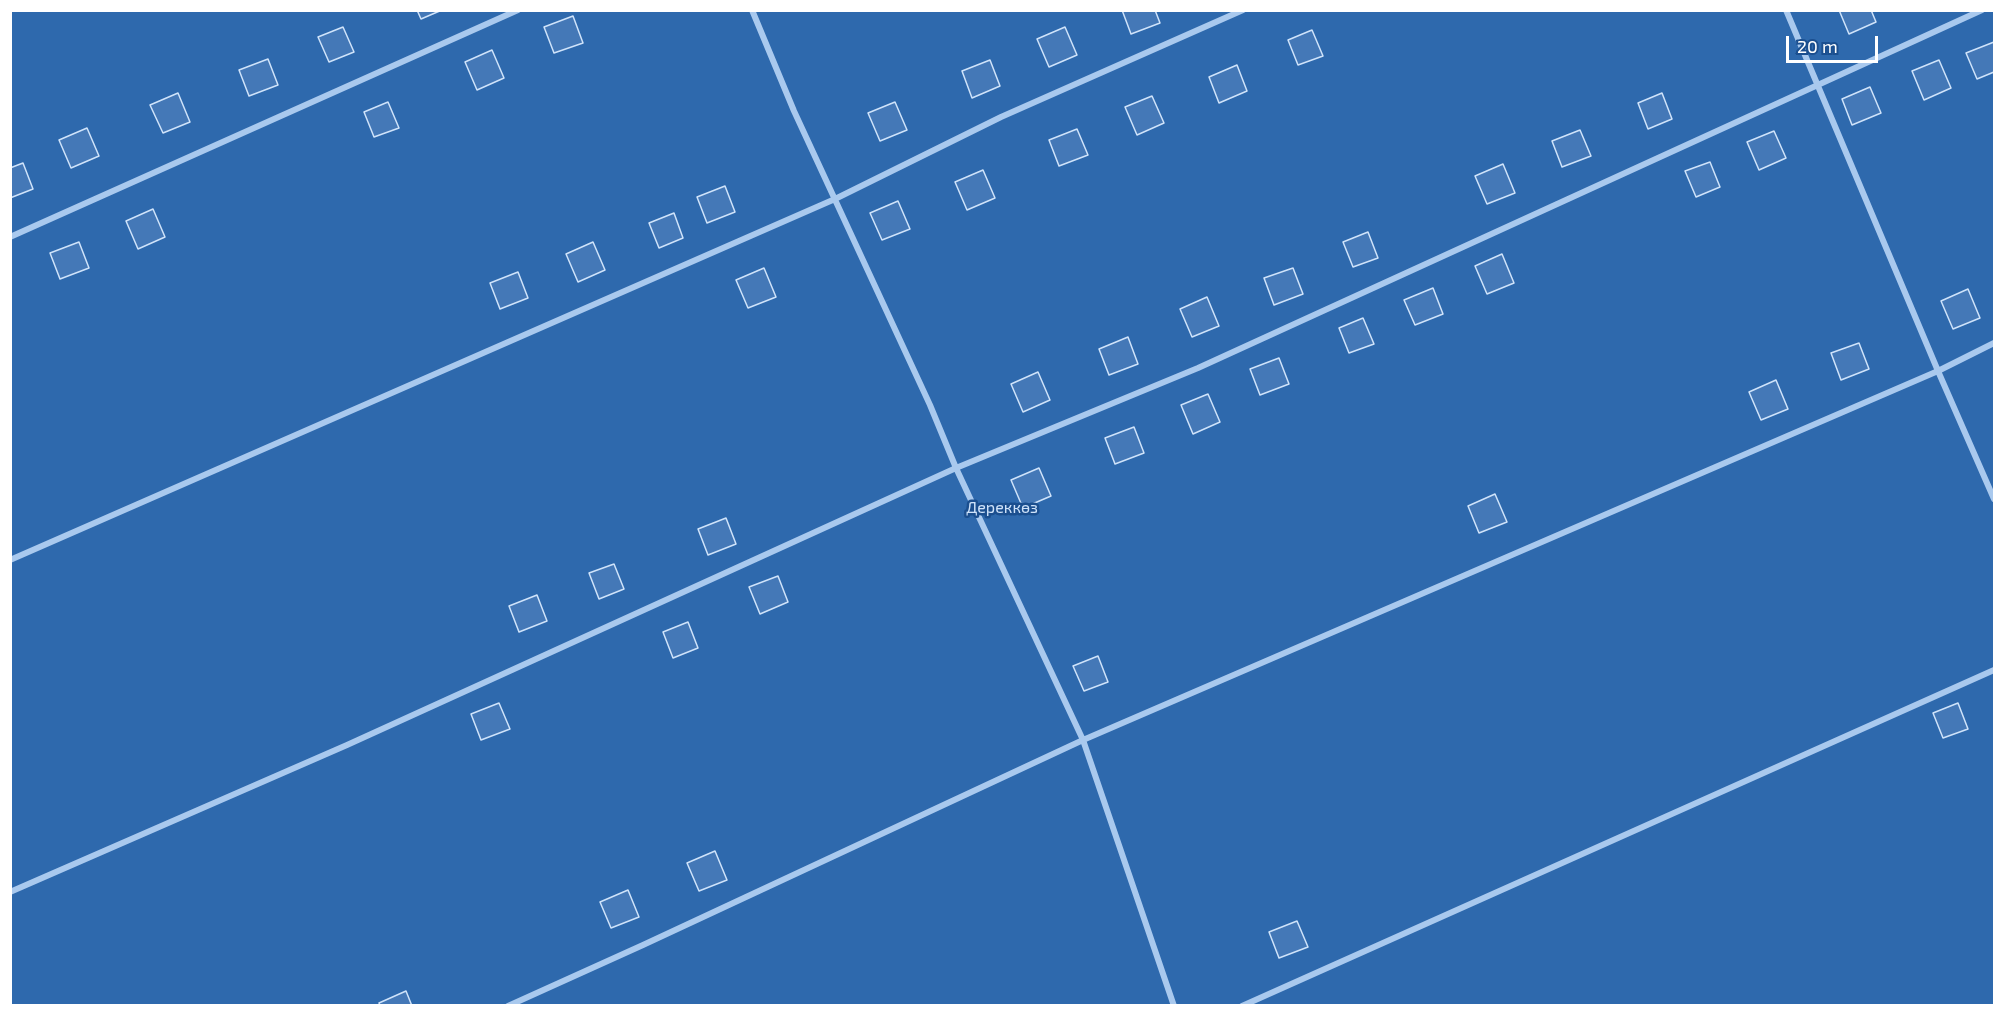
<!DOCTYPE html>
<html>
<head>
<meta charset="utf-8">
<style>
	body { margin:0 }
	#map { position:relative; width:2005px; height:1016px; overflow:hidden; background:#1b4f8f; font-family:"Exo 2",sans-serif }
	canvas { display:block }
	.frame { position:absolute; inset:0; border:12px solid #fff; pointer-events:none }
	.scale { position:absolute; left:1786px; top:36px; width:92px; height:27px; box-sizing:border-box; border:3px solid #fff; border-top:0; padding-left:8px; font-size:18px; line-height:21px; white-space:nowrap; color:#fff; -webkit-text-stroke:4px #1b4f8f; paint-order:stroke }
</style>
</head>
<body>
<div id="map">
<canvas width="2005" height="1016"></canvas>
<div class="frame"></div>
<div class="scale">20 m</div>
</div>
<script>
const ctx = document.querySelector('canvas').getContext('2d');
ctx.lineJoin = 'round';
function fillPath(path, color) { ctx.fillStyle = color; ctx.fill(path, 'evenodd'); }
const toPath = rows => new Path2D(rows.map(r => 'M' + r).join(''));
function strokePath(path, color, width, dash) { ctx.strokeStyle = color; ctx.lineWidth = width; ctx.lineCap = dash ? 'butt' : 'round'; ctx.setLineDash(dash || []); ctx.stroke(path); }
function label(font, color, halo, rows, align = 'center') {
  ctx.font = font + ' "Exo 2",sans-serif'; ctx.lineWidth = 5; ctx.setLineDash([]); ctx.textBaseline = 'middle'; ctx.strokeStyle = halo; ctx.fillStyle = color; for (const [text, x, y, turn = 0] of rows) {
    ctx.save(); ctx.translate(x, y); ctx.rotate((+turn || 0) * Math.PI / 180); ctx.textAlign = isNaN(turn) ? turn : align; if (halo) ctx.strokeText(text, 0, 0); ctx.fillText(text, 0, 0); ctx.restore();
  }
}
fillPath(toPath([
	[11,11,1994,11,1994,1005,11,1005]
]), '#2e69ad');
const building = toPath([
	[417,10,442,10,421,19,417,10],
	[1122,10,1155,10,1160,23,1131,34,1122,10],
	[1839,10,1871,10,1876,22,1849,34,1839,10],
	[573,16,583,43,554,53,544,27,573,16],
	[343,27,354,52,329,62,318,37,343,27],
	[1065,27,1077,55,1049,67,1037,39,1065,27],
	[1312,30,1323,56,1298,65,1288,40,1312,30],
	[1994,42,1994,72,1977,79,1966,53,1994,42],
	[492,50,504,78,477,90,465,62,492,50],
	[268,59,278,85,249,96,239,70,268,59],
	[990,60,1000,86,972,98,962,71,990,60],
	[1939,60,1951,88,1924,100,1912,71,1939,60],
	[1237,65,1247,91,1219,103,1209,77,1237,65],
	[1870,87,1881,113,1852,125,1842,99,1870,87],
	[178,93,190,122,163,133,150,105,178,93],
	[1662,93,1672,119,1648,129,1638,103,1662,93],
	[1152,96,1164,123,1137,135,1125,107,1152,96],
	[388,102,399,128,374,137,364,112,388,102],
	[895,102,907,130,880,141,868,113,895,102],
	[87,128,99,156,71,168,59,140,87,128],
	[1077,129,1088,155,1059,166,1049,140,1077,129],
	[1580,130,1591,156,1562,167,1552,141,1580,130],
	[1774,131,1786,158,1759,170,1747,142,1774,131],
	[1710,162,1720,187,1696,197,1685,171,1710,162],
	[23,163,33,189,10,198,10,168,23,163],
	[1503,164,1515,193,1487,204,1475,176,1503,164],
	[983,170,995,198,967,210,955,182,983,170],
	[725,186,735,212,707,223,697,197,725,186],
	[898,201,910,229,882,240,870,213,898,201],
	[153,209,165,237,138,249,126,221,153,209],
	[674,213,683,238,659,248,649,223,674,213],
	[1368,232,1378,258,1353,267,1343,242,1368,232],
	[79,242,89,268,60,279,50,253,79,242],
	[593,242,605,270,578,282,566,254,593,242],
	[1502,254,1514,283,1487,294,1475,266,1502,254],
	[764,268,776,297,748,308,736,280,764,268],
	[1293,268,1303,294,1274,305,1264,278,1293,268],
	[518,272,528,298,500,309,490,283,518,272],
	[1433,288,1443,314,1415,325,1404,300,1433,288],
	[1968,289,1980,318,1953,329,1941,301,1968,289],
	[1207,297,1219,326,1192,337,1180,309,1207,297],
	[1363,318,1374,344,1349,353,1339,328,1363,318],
	[1128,337,1138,364,1109,375,1099,349,1128,337],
	[1859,343,1869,369,1841,380,1831,353,1859,343],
	[1279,358,1289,384,1260,395,1250,369,1279,358],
	[1038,372,1050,400,1023,412,1011,384,1038,372],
	[1776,380,1788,409,1761,420,1749,392,1776,380],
	[1208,394,1220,422,1193,434,1181,405,1208,394],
	[1134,427,1144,453,1115,464,1105,438,1134,427],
	[1039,468,1051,496,1023,508,1011,480,1039,468],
	[1495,494,1507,522,1479,533,1468,506,1495,494],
	[726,518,736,544,708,555,698,529,726,518],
	[614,564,624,589,599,599,589,573,614,564],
	[778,576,788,602,760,614,749,587,778,576],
	[537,595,547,621,519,632,509,606,537,595],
	[688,622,698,648,673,658,663,632,688,622],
	[1098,656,1108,682,1084,691,1073,666,1098,656],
	[499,703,510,729,481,740,471,714,499,703],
	[1958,703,1968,729,1943,738,1933,713,1958,703],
	[715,851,727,880,699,891,687,863,715,851],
	[628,890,639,917,611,928,600,902,628,890],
	[1297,921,1308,947,1279,958,1269,932,1297,921],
	[406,991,412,1006,380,1006,379,1003,406,991]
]);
fillPath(building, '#4478b7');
strokePath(building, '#cfe3fa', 1.5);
strokePath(toPath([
	[10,237,518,10],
	[1994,343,1938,371,1994,499],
	[10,560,835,199,1001,117,1243,10],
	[10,892,347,745,956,468,1198,368,1982,10],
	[508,1006,643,945,1083,740,956,468,930,405,794,111,752,10],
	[1174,1006,1083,740,1938,371,1786,10],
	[1242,1006,1994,670]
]), '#a9c9ee', 6);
label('16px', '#cfe3fa', '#1b4f8f', [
	["Дереккөз",1002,508]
]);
</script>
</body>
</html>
